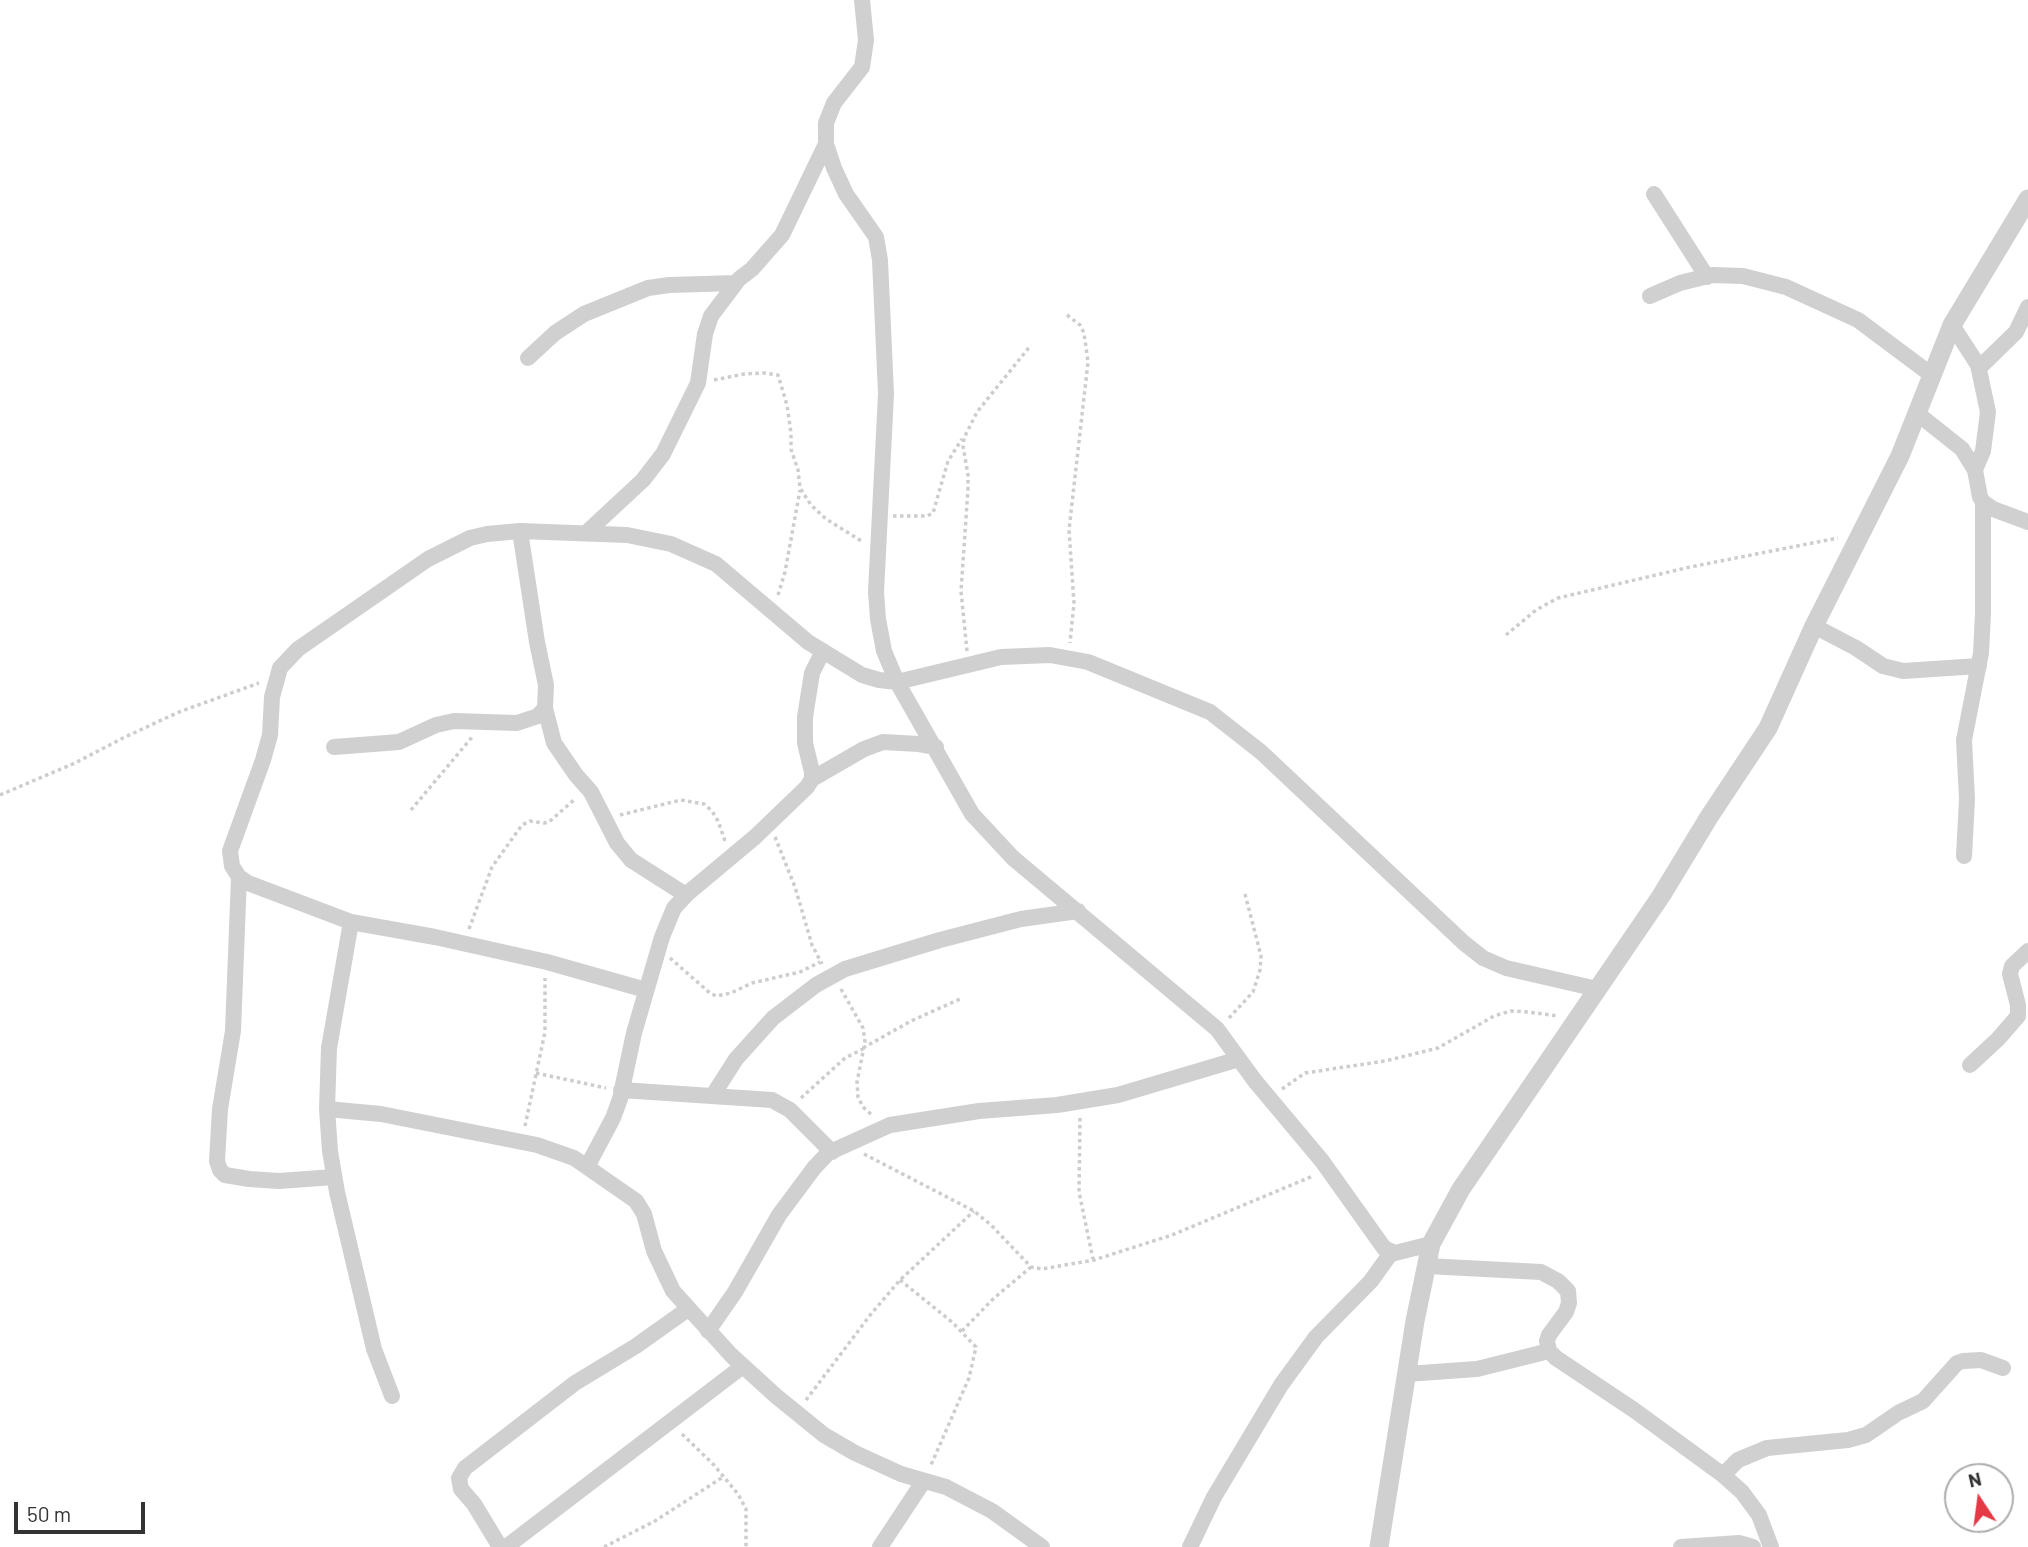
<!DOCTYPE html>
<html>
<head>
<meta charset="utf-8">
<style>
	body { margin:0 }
	#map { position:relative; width:2028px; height:1547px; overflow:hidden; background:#fff; font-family:Barlow,sans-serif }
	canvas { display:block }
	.north { position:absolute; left:1944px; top:1463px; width:70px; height:70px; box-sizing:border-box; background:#fff; border:2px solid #adadad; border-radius:50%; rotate:347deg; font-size:19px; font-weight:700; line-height:28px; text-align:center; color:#333 }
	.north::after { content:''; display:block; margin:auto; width:24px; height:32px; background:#e63946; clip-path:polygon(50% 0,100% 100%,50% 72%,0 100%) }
	.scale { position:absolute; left:14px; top:1502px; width:131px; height:32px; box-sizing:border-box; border:4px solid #333; border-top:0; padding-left:9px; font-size:21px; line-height:24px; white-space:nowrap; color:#333; -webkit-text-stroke:5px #fff; paint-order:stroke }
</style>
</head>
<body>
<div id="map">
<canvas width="2028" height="1547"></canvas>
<div class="north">N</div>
<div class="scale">50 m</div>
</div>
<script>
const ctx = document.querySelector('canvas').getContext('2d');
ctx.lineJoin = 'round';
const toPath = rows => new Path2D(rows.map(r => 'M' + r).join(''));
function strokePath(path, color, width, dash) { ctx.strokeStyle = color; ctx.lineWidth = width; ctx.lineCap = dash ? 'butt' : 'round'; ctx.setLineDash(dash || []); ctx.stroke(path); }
strokePath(toPath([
	[1067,315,1080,325,1084,333,1088,362,1069,530,1074,603,1070,643],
	[714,380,744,374,764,373,778,375,787,405,791,433,791,449,798,470,800,488,811,505,826,519,863,542],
	[893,516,927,516,933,513,948,461,962,439],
	[778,595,785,572,800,490],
	[1506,635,1536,610,1558,598,1690,567,1838,538],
	[967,651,961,591,968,489,968,475,963,446,964,438,977,412,1031,345],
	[0,795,75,763,123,738,179,712,259,683],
	[411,810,473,736],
	[620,815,681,800,704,804,712,811,718,821,725,841],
	[775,837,795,887,812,945,822,964],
	[469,929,492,867,522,825,530,821,544,823,549,822,575,799],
	[670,958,711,994,717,996,731,993,752,983,800,972,820,962],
	[841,989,863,1028,865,1042,857,1082,858,1097,863,1107,873,1116],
	[1229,1018,1253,992,1260,970,1261,956,1245,894],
	[863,1048,911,1021,960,999],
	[536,1073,606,1088],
	[1282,1089,1305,1073,1385,1061,1438,1048,1494,1016,1511,1011,1528,1012,1558,1016],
	[801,1098,845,1058,863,1049],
	[1080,1118,1079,1192,1093,1259],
	[525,1126,545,1032,545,978],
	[864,1154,974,1211,991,1225,1031,1267,1042,1269,1094,1260,1172,1235,1313,1176],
	[900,1280,952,1322,976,1347,969,1378,931,1465],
	[962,1331,994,1298,1031,1267],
	[806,1400,871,1314,900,1280,974,1211],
	[682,1434,714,1465,738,1494,746,1509,746,1547],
	[604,1547,655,1521,723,1477]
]), '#cdcdcd', 3.5, [3.5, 3.5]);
strokePath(toPath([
	[862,0,866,40,862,67,834,103,826,123,826,144,834,168,846,194,876,237,880,260,886,394,876,592,878,619,884,651,897,682,972,814,1013,858,1217,1029,1255,1081,1322,1161,1384,1248,1395,1253,1431,1244],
	[1654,194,1707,277],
	[1650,296,1680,283,1712,275,1743,276,1786,287,1858,320,1933,376],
	[1952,325,1978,365,1988,412,1983,451,1975,470],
	[528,358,555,333,584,314,648,288,669,285,736,283],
	[1979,368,2016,332,2028,307],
	[1918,414,1962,449,1975,470,1980,497,1983,502,1993,509,2028,522],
	[586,533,643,480,663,454,698,383,705,334,711,316,739,279,752,269,782,235,826,144],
	[1814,626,1856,648,1883,666,1903,671,1979,666],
	[545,708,554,743,576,775,591,792,617,843,631,860,686,895],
	[334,747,399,742,436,725,454,721,517,723,538,716,545,708,546,685,537,642,520,531],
	[812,779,864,749,883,742,919,744,936,747],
	[1964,856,1967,799,1964,740,1981,653,1983,613,1983,502],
	[239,877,233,1031,220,1109,217,1161,220,1170,225,1175,249,1179,279,1181,334,1177],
	[351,922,329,1048,327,1109,330,1151,337,1192,374,1349,392,1396],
	[646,990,547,962,435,937,351,922,248,883,239,877,232,866,230,851,263,760,270,735,272,697,280,668,298,649,428,559,470,538,487,534,520,531,627,535,671,544,716,564,808,642,862,675,879,680,897,682,1001,657,1050,655,1088,662,1210,712,1261,752,1464,943,1483,958,1506,968,1597,989],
	[1970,1065,1998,1039,2018,1016,2018,1005,2010,974,2012,966,2028,951],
	[621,1090,772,1100,790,1110,832,1152],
	[713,1095,736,1059,773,1018,816,985,845,969,940,940,1021,919,1078,911],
	[327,1109,381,1114,537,1145,574,1158,636,1201,644,1214,654,1251,673,1291,731,1355,776,1396,824,1435,855,1453,901,1474,946,1487,992,1511,1042,1547],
	[587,1167,613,1118,620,1099,634,1033,662,937,674,908,688,893,755,837,807,787,812,779,812,772,805,743,805,717,812,673,823,651],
	[1427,1266,1541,1272,1558,1281,1568,1291,1569,1303,1566,1312,1549,1335,1547,1341,1549,1351,1556,1358,1634,1410,1723,1475,1742,1492,1759,1515,1771,1547],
	[708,1331,735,1292,779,1215,814,1168,828,1153,890,1125,979,1111,1057,1105,1118,1095,1239,1059],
	[1406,1374,1477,1369,1549,1351],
	[1723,1475,1738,1460,1767,1448,1848,1440,1866,1435,1898,1413,1923,1401,1957,1363,1963,1361,1981,1360,2003,1368],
	[500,1547,474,1504,461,1489,459,1478,465,1468,575,1383,636,1346,688,1309],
	[506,1547,743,1366],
	[880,1547,923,1482],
	[1190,1547,1214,1497,1281,1385,1316,1337,1371,1281,1391,1253],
	[1681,1547,1739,1543,1753,1547]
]), '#d0d0d0', 16);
strokePath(toPath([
	[1379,1547,1415,1321,1431,1244,1461,1189,1661,896,1709,817,1768,728,1814,626,1900,456,1952,325,2028,199]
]), '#d0d0d0', 19);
</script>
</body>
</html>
